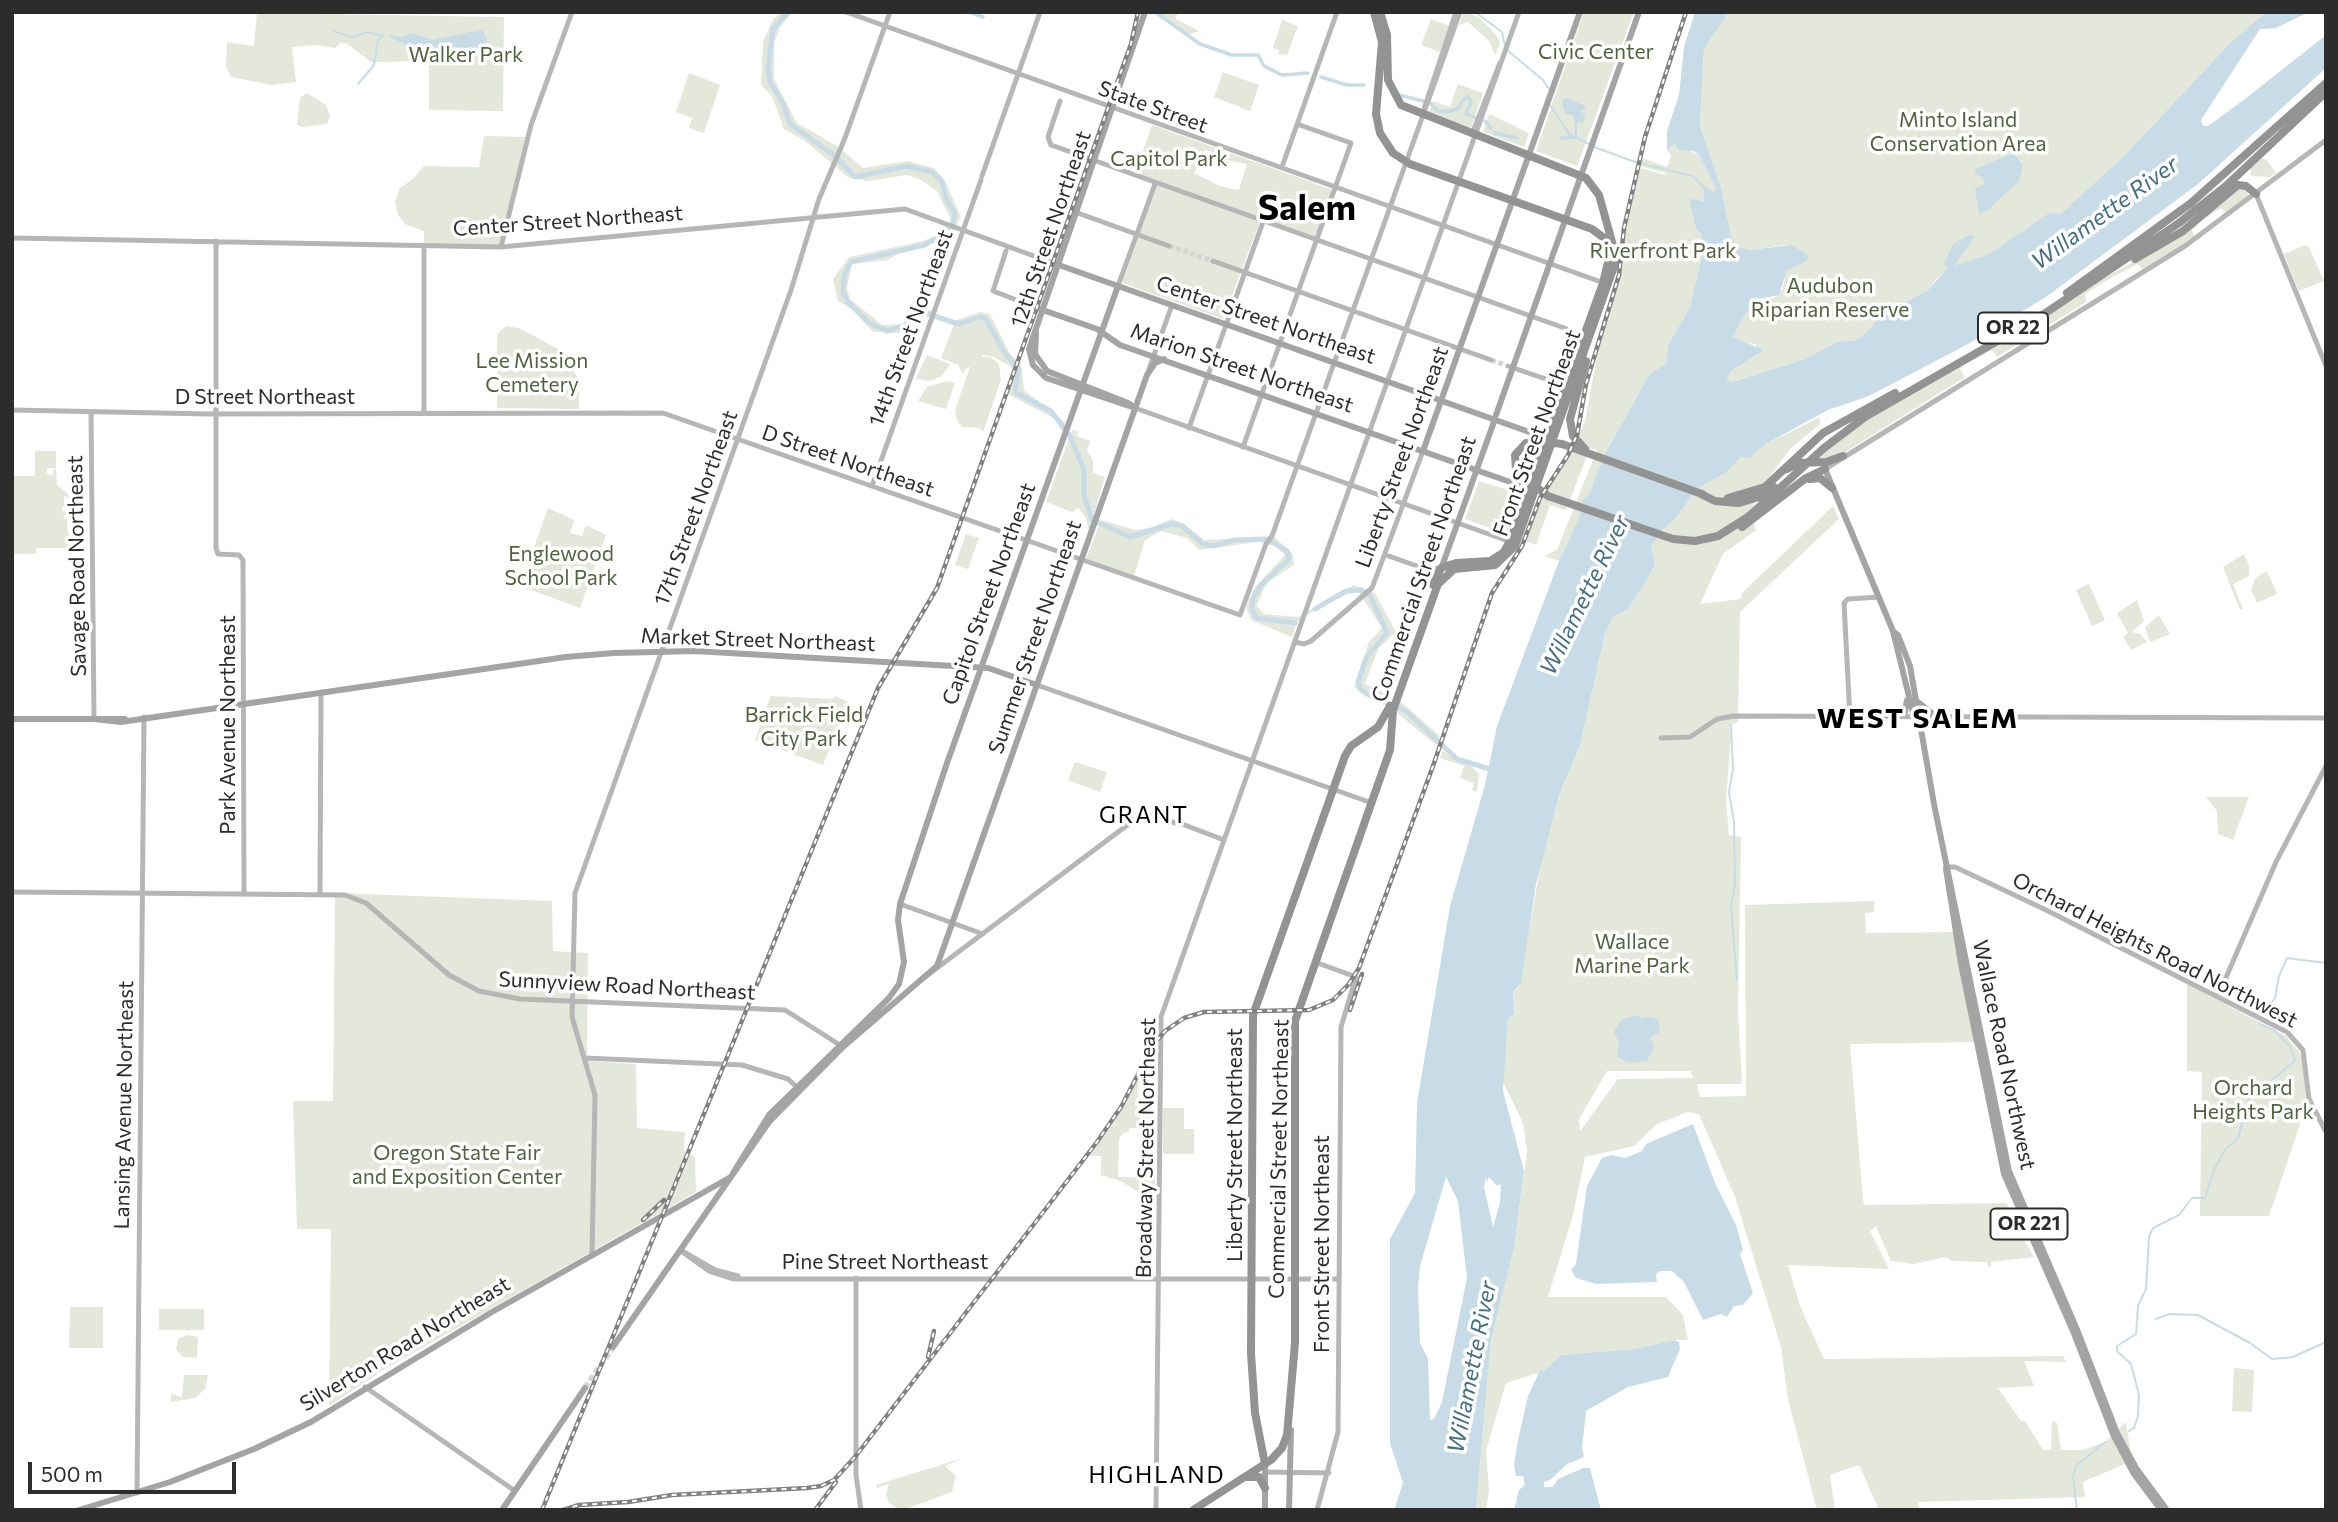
<!DOCTYPE html>
<html>
<head>
<meta charset="utf-8">
<style>
	body { margin:0 }
	#map { position:relative; width:2338px; height:1522px; overflow:hidden; background:#fff; font-family:Commissioner,sans-serif }
	canvas { display:block }
	.frame { position:absolute; inset:0; border:14px solid #2c2c2c; pointer-events:none }
	.scale { position:absolute; left:28px; top:1462px; width:208px; height:32px; box-sizing:border-box; border:4px solid #2c2c2c; border-top:0; padding-left:9px; font-size:21px; line-height:24px; white-space:nowrap; color:#2c2c2c; -webkit-text-stroke:5px #fff; paint-order:stroke }
</style>
</head>
<body>
<div id="map">
<canvas width="2338" height="1522"></canvas>
<div class="frame"></div>
<div class="scale">500 m</div>
</div>
<script>
const ctx = document.querySelector('canvas').getContext('2d');
ctx.lineJoin = 'round';
function fillPath(path, color) { ctx.fillStyle = color; ctx.fill(path, 'evenodd'); }
const toPath = rows => new Path2D(rows.map(r => 'M' + r).join(''));
function strokePath(path, color, width, dash) { ctx.strokeStyle = color; ctx.lineWidth = width; ctx.lineCap = dash ? 'butt' : 'round'; ctx.setLineDash(dash || []); ctx.stroke(path); }
function label(font, color, halo, rows, align = 'center') {
  ctx.font = font + ' Commissioner,sans-serif'; ctx.lineWidth = 7; ctx.setLineDash([]); ctx.textBaseline = 'middle'; ctx.strokeStyle = halo; ctx.fillStyle = color; for (const [text, x, y, turn = 0] of rows) {
    ctx.save(); ctx.translate(x, y); ctx.rotate((+turn || 0) * Math.PI / 180); ctx.textAlign = isNaN(turn) ? turn : align; if (halo) ctx.strokeText(text, 0, 0); ctx.fillText(text, 0, 0); ctx.restore();
  }
}
fillPath(toPath([
	[783,12,792,12,780,27,774,43,774,79,797,123,837,146,863,168,908,161,934,168,945,181,961,217,949,236,931,244,904,250,888,260,852,264,847,288,850,299,882,325,903,324,911,307,917,305,954,321,980,312,990,314,1010,354,1021,364,1024,390,1065,422,1062,431,1055,419,1008,394,1016,374,1014,369,994,357,984,355,980,357,990,357,999,364,1001,380,983,432,980,428,963,427,957,421,955,410,970,367,966,368,963,374,958,365,941,358,954,325,923,314,907,333,873,332,853,310,838,301,833,279,849,257,923,241,940,234,951,220,937,191,921,180,907,175,868,181,849,178,805,141,784,129,772,96,761,85,763,42,773,19],
	[1156,12,1177,14,1176,19,1199,31,1188,35],
	[1464,12,1479,17,1496,35,1500,43,1495,56,1490,42,1468,22,1459,25],
	[1584,12,1634,12,1577,166,1536,151],
	[1729,12,2266,12,2232,41,2124,156,2061,215,2049,213,1989,254,1953,267,1937,278,1927,291,1879,315,1871,328,1855,341,1831,345,1805,359,1731,382,1727,380,1730,372,1761,352,1755,344,1738,341,1733,337,1744,314,1759,299,1775,298,1783,288,1786,270,1805,262,1785,245,1749,250,1733,244,1721,187,1700,126,1704,49],
	[257,13,504,17,503,111,429,110,429,61,371,62,346,43,340,43,335,48,316,45,292,47,296,82,272,85,231,77,226,66,227,42,254,46],
	[1431,19,1449,26,1440,52,1421,45],
	[1282,20,1298,26,1287,55,1278,54,1279,50,1273,48],
	[1223,72,1259,85,1250,111,1214,97],
	[689,73,720,85,704,133,689,128,692,118,676,112],
	[1458,84,1483,93,1471,128,1429,113,1433,101,1450,107],
	[307,93,326,105,330,116,327,124,303,127,297,125,300,98],
	[1489,114,1529,133,1524,147,1483,132],
	[1152,125,1333,190,1315,237,1261,219,1223,319,1122,283,1158,182,1135,174],
	[1204,149,1224,159,1247,164,1239,190,1220,186,1194,173,1200,162,1197,160,1200,151,1205,152],
	[484,136,528,137,501,247,424,246,424,231,405,224,398,215,395,202,400,188,414,178,424,166,479,167],
	[1675,144,1699,155,1716,188,1715,192,1705,187,1704,201,1690,198,1696,228,1702,235,1703,251,1690,307,1668,345,1666,363,1649,375,1605,452,1597,480,1559,561,1544,556,1557,550,1597,450,1590,448,1566,510,1550,505,1536,545,1526,541,1541,498,1567,460,1585,421,1598,351,1622,269,1626,229,1640,168,1665,175,1666,173,1640,166,1642,158,1667,167,1671,156,1667,150],
	[2261,158,2267,160,2276,173,2269,177,2251,176,2250,169],
	[2243,187,2249,195,2226,213,2221,208,2204,219,2192,230,2194,236,2187,242,2142,269,2138,264,2107,280,2085,294,2086,302,1997,357,1992,350,1964,365,1960,369,1965,377,1839,456,1813,460,1849,431,2023,331,2104,278,2150,253,2236,189],
	[2305,245,2309,247,2324,281,2299,291,2284,254],
	[506,326,519,328,560,350,579,380,579,409,497,408,497,339,498,333],
	[927,355,950,364,942,376,930,381,916,379],
	[947,381,955,383,946,409,918,401,927,387],
	[1820,417,1820,424,1790,449,1765,483,1750,512,1756,530,1723,554,1700,604,1741,599,1742,593,1833,506,1839,519,1740,612,1738,722,1732,724,1726,800,1729,835,1741,837,1738,1012,1742,1084,1697,1084,1700,1097,1746,1096,1745,905,1875,901,1874,912,1865,913,1866,933,1954,932,1977,1042,1850,1044,1863,1199,1864,1205,2007,1203,2013,1221,2034,1257,1991,1262,1991,1267,1988,1267,1987,1262,1952,1261,1946,1257,1913,1264,1891,1261,1876,1226,1870,1231,1889,1269,1788,1265,1800,1306,1824,1359,2063,1356,2066,1362,2024,1361,2034,1386,1998,1388,2021,1421,2025,1421,2043,1450,2051,1450,2052,1421,2057,1423,2061,1450,2083,1450,2105,1442,2126,1422,2132,1461,2083,1482,2085,1497,1918,1502,1919,1510,1879,1510,1859,1465,1830,1475,1835,1510,1817,1510,1788,1399,1781,1347,1735,1197,1699,1114,1688,1112,1657,1124,1634,1146,1585,1157,1573,1215,1548,1297,1666,1297,1683,1315,1688,1340,1675,1340,1634,1349,1561,1355,1544,1371,1506,1383,1486,1451,1489,1490,1486,1510,1476,1510,1491,1340,1514,1249,1527,1151,1523,1123,1503,1082,1508,1019,1514,1014,1513,992,1519,987,1541,863,1559,797,1580,745,1605,634,1613,617,1628,609,1649,577,1655,564,1651,548,1660,532,1675,519,1698,488,1727,472,1741,457,1753,455,1764,445],
	[1607,1071,1690,1071,1693,1078,1618,1079,1580,1131,1579,1119],
	[1072,430,1078,431,1077,436,1091,441,1087,450,1093,461,1093,473,1105,477,1089,531,1085,516,1078,508,1072,512,1046,502],
	[35,451,56,451,56,468,47,468,47,474,53,475,54,469,56,469,57,485,68,494,69,498,64,496,64,503,68,503,62,508,62,511,67,511,63,519,67,519,68,533,75,533,75,548,36,548,36,554,12,554,12,476,35,476],
	[1479,481,1521,494,1507,534,1465,519],
	[548,508,574,520,570,533,582,536,586,525,606,535,580,608,520,586],
	[1172,519,1183,523,1204,540,1274,537,1293,554,1294,565,1268,582,1262,593,1257,606,1264,614,1298,617,1354,585,1375,593,1396,632,1378,649,1365,684,1390,695,1386,706,1354,687,1369,642,1382,628,1358,591,1335,597,1297,622,1292,637,1251,620,1246,607,1255,587,1285,555,1274,546,1258,542,1199,550,1187,538,1161,531,1145,540,1134,576,1086,559,1101,520,1135,530,1150,528],
	[966,534,979,538,968,569,955,565],
	[2244,554,2249,565,2249,576,2233,584,2243,609,2240,610,2223,567],
	[2267,571,2277,594,2257,603,2251,590,2255,578],
	[2089,584,2105,620,2092,626,2076,590],
	[2137,600,2144,621,2132,632,2140,634,2147,642,2131,650,2123,637,2128,633,2117,613],
	[2159,615,2170,634,2150,642,2145,627],
	[771,696,833,699,835,696,848,702,823,765,755,740],
	[1400,701,1440,736,1436,745,1396,712],
	[1443,751,1458,761,1468,763,1479,774,1477,792,1472,790,1474,783,1460,778,1464,766,1440,758],
	[1075,762,1107,772,1100,792,1068,780],
	[2206,797,2249,797,2233,840,2218,834,2217,811],
	[335,893,552,901,553,951,588,953,587,1054,590,1061,636,1064,637,1128,685,1132,684,1151,695,1157,696,1192,383,1370,329,1406,331,1229,297,1229,293,1101,333,1101],
	[2187,984,2286,1036,2302,1056,2307,1104,2269,1216,2200,1216,2202,1072,2187,1071],
	[1139,1078,1137,1106,1141,1110,1156,1109,1156,1128,1130,1128,1128,1132,1123,1133,1119,1139,1118,1177,1155,1178,1155,1198,1151,1201,1121,1181,1101,1175,1101,1156,1090,1156,1113,1124],
	[1163,1108,1184,1108,1184,1129,1194,1129,1194,1154,1163,1154],
	[70,1307,103,1307,103,1348,69,1348],
	[159,1309,204,1309,204,1330,159,1330],
	[187,1335,198,1337,197,1358,183,1357,176,1350,178,1339],
	[2234,1368,2254,1370,2252,1412,2232,1411],
	[184,1375,208,1375,205,1389,195,1398,171,1402,171,1394,182,1397],
	[963,1458,945,1466,956,1476,952,1492,906,1509,898,1509,889,1503,886,1494,889,1484,877,1488,876,1485]
]), '#e3e8da');
fillPath(toPath([
	[1695,12,1729,12,1704,49,1700,126,1721,187,1733,244,1749,250,1792,245,1809,256,1805,262,1787,270,1779,295,1759,299,1744,315,1733,337,1764,350,1730,372,1727,380,1732,382,1805,359,1837,342,1855,341,1871,328,1879,315,1927,291,1949,267,1944,265,1945,261,1953,244,1969,235,1974,236,1970,244,1954,266,1989,254,2049,213,2061,214,2124,156,2232,41,2266,12,2309,12,2276,28,2260,29,2201,120,2203,126,2208,126,2245,99,2326,35,2326,68,2198,184,2046,297,1968,344,1869,396,1828,410,1764,445,1750,458,1741,457,1727,472,1698,488,1675,519,1660,532,1651,548,1655,564,1649,577,1628,609,1613,617,1605,634,1580,745,1559,796,1536,884,1521,983,1513,992,1514,1014,1508,1019,1503,1091,1524,1171,1514,1249,1491,1340,1476,1510,1394,1510,1403,1483,1390,1443,1390,1239,1415,1193,1417,1103,1450,906,1485,785,1497,726,1559,561,1579,518,1583,499,1589,495,1605,453,1649,375,1666,363,1668,345,1690,307,1703,251,1702,235,1696,229,1689,198,1704,201,1704,186,1714,192,1716,188,1699,155,1694,151,1679,150,1675,144,1667,150,1667,131,1679,95,1684,47],
	[1446,1177,1458,1201,1467,1278,1442,1402,1434,1419,1430,1420,1428,1359,1420,1343,1418,1286,1420,1266],
	[1486,1177,1487,1182,1489,1177,1497,1186,1501,1184,1500,1203,1493,1227,1484,1187],
	[481,30,487,38,483,55,471,56,455,64,439,57,415,55,403,43,389,37,389,35,403,37,413,33,432,40],
	[1566,98,1584,105,1586,108,1580,111,1585,115,1584,121,1575,124,1574,116,1565,114,1562,101],
	[2013,153,2023,165,2019,181,1988,210,1979,214,1975,189,1984,184,1983,178,1976,174,1975,169],
	[1636,1015,1642,1019,1648,1017,1658,1019,1660,1032,1650,1037,1654,1047,1647,1061,1628,1063,1617,1057,1619,1043,1614,1032,1622,1019],
	[1693,1124,1715,1183,1736,1225,1743,1250,1740,1254,1753,1293,1743,1305,1734,1306,1727,1317,1721,1314,1703,1320,1684,1282,1672,1271,1660,1271,1656,1274,1657,1282,1596,1284,1576,1278,1571,1270,1576,1264,1587,1186,1602,1158,1611,1155,1625,1158,1642,1151,1646,1144],
	[1675,1340,1679,1342,1680,1349,1668,1377,1628,1387,1586,1411,1582,1448,1584,1457,1567,1464,1550,1480,1544,1482,1544,1487,1553,1487,1558,1479,1583,1468,1590,1468,1601,1510,1514,1510,1519,1490,1525,1485,1523,1476,1516,1476,1514,1465,1518,1440,1528,1396,1540,1370,1544,1371,1561,1355,1634,1349]
]), '#c8dce7');
strokePath(toPath([
	[1475,12,1502,32,1505,46],
	[333,31,352,37,367,32,383,36,378,40,374,65,358,84],
	[1507,50,1543,80,1549,89],
	[1550,105,1569,134,1589,144],
	[1576,136,1576,124],
	[1594,147,1635,162,1693,176,1704,188],
	[1731,725,1733,769,1729,792,1734,822,1735,885,1731,907,1737,980],
	[2265,1012,2275,998,2279,976,2287,958,2326,963],
	[2156,1319,2169,1314,2198,1315,2250,1343,2272,1359,2293,1357,2326,1342],
	[2129,1431,2134,1428,2138,1416,2139,1395,2131,1364,2117,1351,2117,1346,2136,1334,2138,1306,2146,1289,2149,1237,2153,1228,2179,1215,2192,1198,2205,1198,2213,1172,2225,1150,2238,1138,2249,1099,2295,1061,2290,1046,2274,1030,2259,1024],
	[2077,1510,2073,1477,2076,1466,2105,1442]
]), '#c8dce7', 2);
strokePath(toPath([
	[969,12,983,17],
	[1155,12,1200,44,1232,55,1258,55,1264,66,1282,75,1308,73],
	[1321,77,1347,85,1364,85],
	[1399,95,1423,101],
	[1430,103,1438,111,1446,112,1458,109,1463,100,1468,97,1471,102,1466,114,1476,118],
	[1485,121,1491,128],
	[1495,133,1517,138],
	[1561,138,1574,137]
]), '#c8dce7', 3.5);
strokePath(toPath([
	[788,12,773,29,768,69,770,82,783,103,790,124,835,156,855,177,906,166,932,172,942,181,946,199,955,213,952,228,925,245,851,262,844,276,843,292,848,302,869,323,887,331,907,325,915,310,959,324,980,317,985,318,1006,355,1019,369,1015,392,1051,411,1070,436,1084,470,1084,495,1092,520,1130,537,1171,524,1182,526,1203,544,1213,546,1234,540,1268,539,1287,551,1289,559,1261,585,1252,600,1252,610,1257,618,1295,623],
	[1315,609,1346,591,1361,590,1370,595,1387,633,1366,658,1358,682,1360,689,1367,694,1406,711,1457,759,1493,770]
]), '#c8dce7', 5);
strokePath(toPath([
	[1169,246,1213,261],
	[1491,360,1505,365]
]), '#d5d5d5', 5, [5, 2.5]);
strokePath(toPath([
	[585,1388,613,1347]
]), '#d5d5d5', 6, [6, 3]);
strokePath(toPath([
	[846,12,1604,283],
	[1060,101,1048,137,1051,145,1584,335],
	[1422,115,1456,12],
	[1475,134,1474,129,1500,63],
	[1283,164,1337,12],
	[982,176,1040,12],
	[2256,194,2326,366],
	[1075,212,1169,246],
	[12,238,501,247,905,209,1056,264],
	[216,241,216,548,218,554,239,555,243,560,244,893],
	[424,246,424,413],
	[501,247,531,125,572,12],
	[1006,251,993,291,1040,309],
	[1213,261,1491,360],
	[1118,286,1155,184],
	[1508,366,1566,386],
	[1149,369,1172,305],
	[1135,408,1511,542],
	[12,410,209,414,663,413,1240,615,1266,544,1272,536,1460,12],
	[91,412,94,719],
	[1189,428,1263,222],
	[1243,447,1351,143,1297,124],
	[1825,469,2185,246,2326,140],
	[872,486,981,180],
	[1386,555,1428,570,1441,568],
	[1295,642,1304,644,1311,641,1372,588,1423,451],
	[1037,685,1372,803],
	[1850,718,1844,603,1848,599,1879,597],
	[1661,738,1690,737,1717,719,1734,716,2326,718],
	[1177,822,1224,840],
	[1946,867,1955,867,2046,910,2287,1032,2303,1050,2309,1099,2326,1132],
	[12,892,345,895,366,903,449,975,479,991,520,999,785,1010,843,1047],
	[320,894,321,692],
	[900,904,983,934],
	[1315,962,1356,977,1341,1027,1338,1432,1317,1510],
	[925,977,1138,817,1148,815,1179,824],
	[2218,996,2276,862,2326,766],
	[585,1058,742,1065,788,1079,799,1089],
	[681,1251,709,1271,734,1279,1339,1279],
	[684,1252,715,1270,738,1276],
	[592,1255,595,1095,572,1017,575,893,791,290,819,199,845,138,890,12],
	[856,1278,856,1475,861,1510],
	[365,1387,515,1491],
	[1265,1472,1329,1473],
	[137,1493,144,717],
	[1156,1510,1161,1017,1519,12]
]), '#b6b6b6', 5);
strokePath(toPath([
	[1056,264,1549,439],
	[1040,309,1097,329,1120,345,1533,490],
	[1036,333,1035,354,1047,371,1128,403,1135,408],
	[1135,408,1046,378,1033,365,1029,349,1145,12],
	[1496,415,1639,12],
	[1423,451,1580,12],
	[1825,469,1893,631,1913,713,1917,718],
	[1441,569,1495,419],
	[1893,631,1898,635,1910,666,1934,804,2009,1171,2078,1332,2117,1433,2136,1468,2167,1510],
	[1918,702,1938,718],
	[1895,718,1905,712,1907,700],
	[12,719,125,719],
	[94,719,121,722,566,657,614,653,694,651,988,668,1037,685],
	[1946,869,1961,964,2004,1174,2073,1331,2113,1434,2134,1474,2161,1510],
	[733,1173,769,1115,889,998,899,984,904,962,898,920,900,904,947,763,1118,286],
	[613,1347,769,1122,843,1047,937,966,1147,375,1155,363,1164,359],
	[79,1510,170,1482,254,1449,311,1422,492,1312,729,1178],
	[502,1510,585,1388],
	[1265,1510,1265,1464],
	[1289,1510,1291,1430]
]), '#a4a4a4', 6);
strokePath(toPath([
	[1374,12,1382,42,1376,114,1380,133,1393,153,1410,164,1592,229,1604,238,1610,254,1603,283,1510,541,1504,552,1490,561,1456,563,1441,568,1433,585],
	[2135,259,2183,231,2238,185,2246,186,2256,194],
	[2067,293,2191,203,2326,83],
	[1548,437,1529,452,1523,466,1528,481,1548,496,1673,539,1695,541,1718,536,1748,517,1824,448,1865,417,2041,316,2179,223,2226,186,2326,92],
	[1585,449,1573,436,1570,419,1586,361],
	[1787,469,1798,463,1826,462,1843,456],
	[1810,479,1820,478,1832,488],
	[1525,482,1516,471,1515,455,1526,443,1540,441,1562,444,1702,494],
	[1699,493,1715,501,1739,503,1759,497,1774,487],
	[1728,498,1765,487,1823,433,1895,393],
	[1742,527,1806,478,1825,469],
	[1265,1464,1255,1413,1251,1353,1253,1015,1345,756,1351,746,1378,727,1390,706],
	[1246,1477,1259,1477,1265,1488],
	[1193,1510,1271,1460,1282,1448,1287,1435,1295,1343,1295,1021,1390,750,1393,710,1438,584,1454,569,1495,565,1515,546,1615,264,1614,249,1599,195,1586,178,1401,105,1388,80,1387,35,1380,12]
]), '#939393', 8);
const rail = toPath([
	[1350,1010,1362,974],
	[643,1220,664,1200],
	[928,1357,934,1331],
	[542,1510,878,688,937,588,1108,108,1131,44,1138,12],
	[563,1510,579,1505,628,1502,672,1495,807,1488,821,1486,834,1480,855,1457,1097,1142,1121,1107,1154,1044,1165,1031,1184,1018,1204,1012,1309,1010,1333,1000,1349,984,1359,968,1433,766,1492,593,1522,546,1540,498,1568,455,1577,435,1586,384,1619,275,1624,228,1645,137,1686,12],
	[815,1510,836,1482]
]);
strokePath(rail, '#818181', 4.5);
strokePath(rail, '#fff', 2, [5]);
for (const [x, y, w] of [
	[2013,328,70],
	[2029,1224,77]
]) { const box = new Path2D(); box.roundRect(x - w / 2, y - 15.5, w, 31, 5); ctx.fillStyle = '#fff'; ctx.fill(box); strokePath(box, '#2c2c2c', 2); }
label('bold 19px', '#2c2c2c', null, [
	["OR 22",2013,328],
	["OR 221",2029,1224]
]);
label('21px', '#51633e', '#fff', [
	["Civic Center",1596,52],
	["Walker Park",466,55],
	["Minto Island",1958,120],
	["Conservation Area",1958,144],
	["Capitol Park",1169,159],
	["Riverfront Park",1663,251],
	["Audubon",1830,286],
	["Riparian Reserve",1830,310],
	["Lee Mission",532,361],
	["Cemetery",532,385],
	["Englewood",561,554],
	["School Park",561,578],
	["Barrick Field",804,715],
	["City Park",804,739],
	["Wallace",1632,942],
	["Marine Park",1632,966],
	["Orchard",2253,1088],
	["Heights Park",2253,1112],
	["Oregon State Fair",457,1153],
	["and Exposition Center",457,1177]
]);
label('21px', '#2c2c2c', '#fff', [
	["State Street",1153,107,20],
	["Center Street Northeast",568,221,-4],
	["12th Street Northeast",1051,229,-71],
	["Center Street Northeast",1266,320,19],
	["14th Street Northeast",911,328,-70],
	["Marion Street Northeast",1242,368,19],
	["D Street Northeast",265,397],
	["Front Street Northeast",1537,433,-70],
	["Liberty Street Northeast",1402,457,-70],
	["D Street Northeast",848,461,19],
	["17th Street Northeast",696,508,-70],
	["Savage Road Northeast",77,566,-91],
	["Commercial Street Northeast",1424,569,-71],
	["Capitol Street Northeast",989,594,-70],
	["Summer Street Northeast",1035,637,-71],
	["Market Street Northeast",758,640,2],
	["Park Avenue Northeast",228,725,-90],
	["Orchard Heights Road Northwest",2155,950,27],
	["Sunnyview Road Northeast",627,986,3],
	["Wallace Road Northwest",2004,1055,78],
	["Lansing Avenue Northeast",124,1105,-89],
	["Liberty Street Northeast",1235,1145,-90],
	["Broadway Street Northeast",1146,1148,-89],
	["Commercial Street Northeast",1279,1159,-89],
	["Front Street Northeast",1322,1244,-90],
	["Pine Street Northeast",885,1262],
	["Silverton Road Northeast",405,1344,-31]
]);
label('italic 23px', '#436f85', '#fff', [
	["Willamette River",2105,213,-36],
	["Willamette River",1585,595,-64],
	["Willamette River",1472,1367,-79]
]);
ctx.letterSpacing = '2px';
label('23px', '#000', '#fff', [
	["GRANT",1144,815],
	["HIGHLAND",1157,1475]
]);
ctx.letterSpacing = '0px';
ctx.letterSpacing = '2px';
label('bold 28px', '#000', '#fff', [
	["WEST SALEM",1918,719]
]);
ctx.letterSpacing = '0px';
label('bold 35px', '#000', '#fff', [
	["Salem",1307,208]
]);
</script>
</body>
</html>
